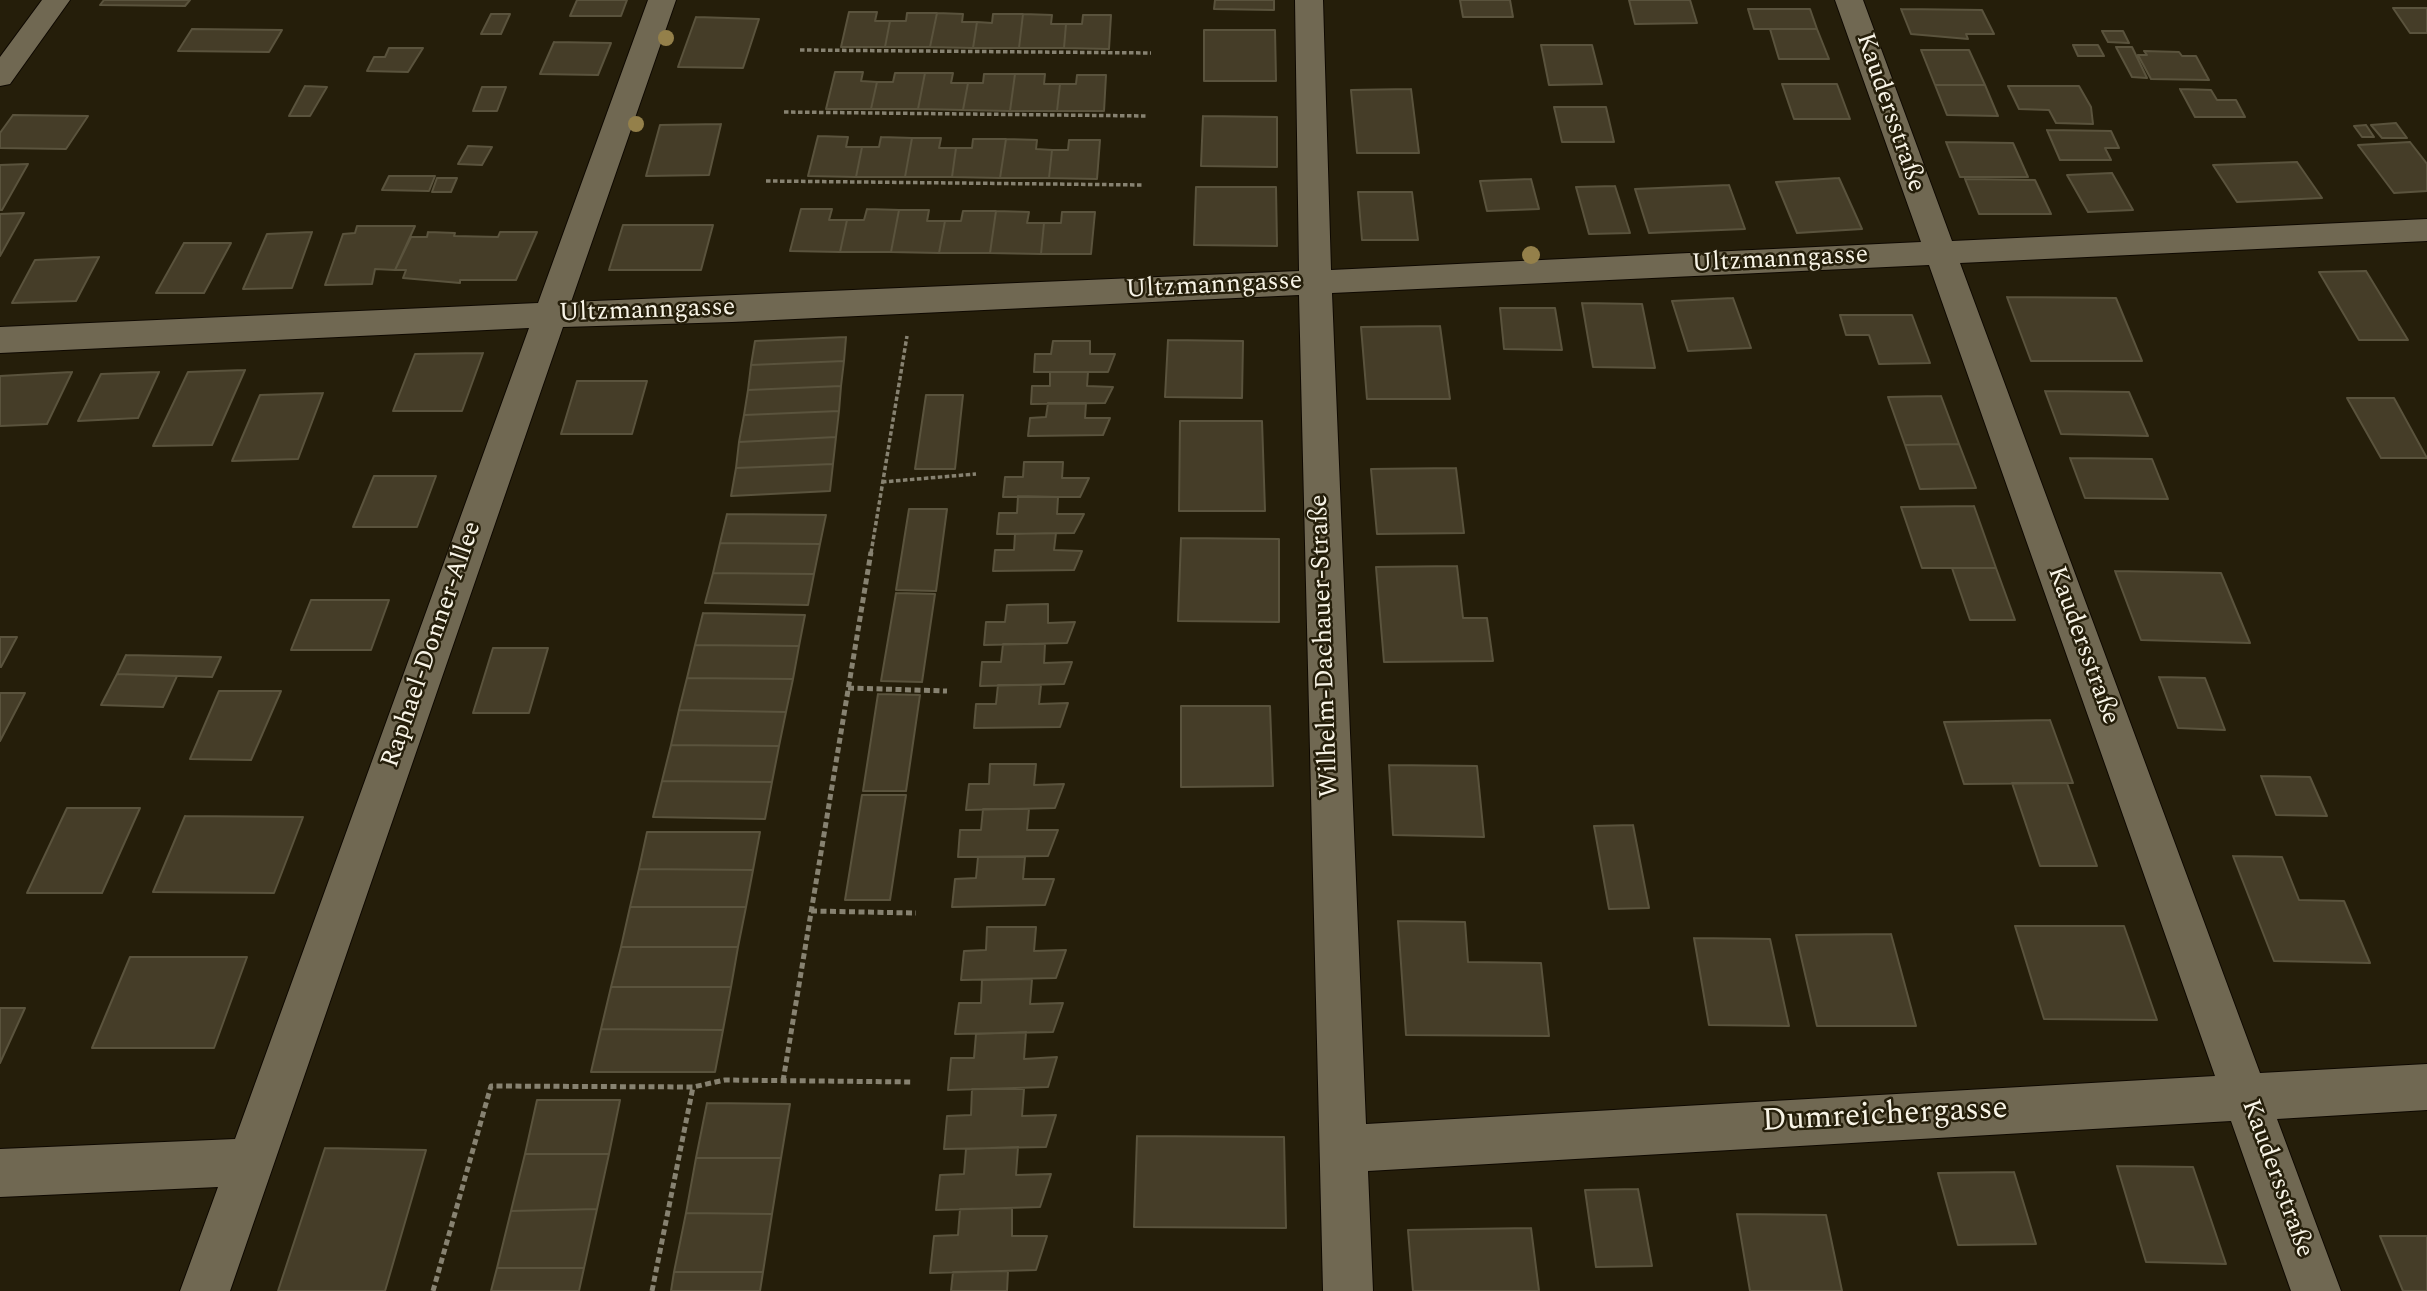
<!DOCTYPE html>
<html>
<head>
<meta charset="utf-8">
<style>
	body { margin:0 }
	canvas { display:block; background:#251e0a }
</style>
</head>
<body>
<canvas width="2427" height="1291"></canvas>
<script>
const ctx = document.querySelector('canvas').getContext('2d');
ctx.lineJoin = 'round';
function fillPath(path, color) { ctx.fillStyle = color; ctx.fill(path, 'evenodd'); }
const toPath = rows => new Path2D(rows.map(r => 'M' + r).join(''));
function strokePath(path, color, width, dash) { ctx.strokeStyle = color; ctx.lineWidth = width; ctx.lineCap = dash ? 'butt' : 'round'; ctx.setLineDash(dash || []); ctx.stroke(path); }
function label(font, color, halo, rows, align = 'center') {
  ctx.font = font + ' Spectral,serif'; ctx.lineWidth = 5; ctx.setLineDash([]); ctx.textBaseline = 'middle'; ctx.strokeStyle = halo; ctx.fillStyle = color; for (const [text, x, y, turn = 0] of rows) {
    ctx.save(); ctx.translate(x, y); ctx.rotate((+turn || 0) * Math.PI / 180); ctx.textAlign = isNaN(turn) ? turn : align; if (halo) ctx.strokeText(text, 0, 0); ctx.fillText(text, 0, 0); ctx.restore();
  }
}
const building = toPath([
	[104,0,190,0,185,6,100,5,104,0],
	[577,0,627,0,621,16,570,16,577,0],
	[1215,0,1274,0,1274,10,1214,9,1215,0],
	[1460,0,1510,0,1513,17,1463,17,1460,0],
	[1629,0,1690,0,1697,23,1635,24,1629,0],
	[2393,8,2427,8,2427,33,2410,33,2393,8],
	[1748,9,1810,9,1817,29,1754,29,1748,9],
	[1901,9,1982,10,1994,34,1966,34,1968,39,1911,34,1901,9],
	[849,12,877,12,875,21,890,21,885,47,841,47,849,12],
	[907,13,937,13,930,47,885,47,890,21,906,21,907,13],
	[937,13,963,14,962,22,977,22,973,48,930,47,937,13],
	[491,14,510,14,501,34,481,34,491,14],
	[993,14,1023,14,1019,48,973,48,977,22,992,23,993,14],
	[1023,14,1052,15,1051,24,1066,24,1064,48,1019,48,1023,14],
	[1083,15,1111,15,1109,49,1064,48,1066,24,1082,24,1083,15],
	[696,17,759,19,743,68,678,67,696,17],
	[192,29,282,30,269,52,178,51,192,29],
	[1770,29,1817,29,1829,59,1779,59,1770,29],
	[1204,30,1275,30,1276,81,1204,81,1204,30],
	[2102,31,2123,31,2129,43,2108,42,2102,31],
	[554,42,611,43,598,75,540,74,554,42],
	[1541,45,1592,45,1602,84,1549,85,1541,45],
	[2073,45,2098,45,2104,56,2078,56,2073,45],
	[2116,47,2132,47,2147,78,2132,77,2116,47],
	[389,48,423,48,408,72,367,71,374,57,385,57,389,48],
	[1921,50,1969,50,1985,85,1935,85,1921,50],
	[2144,51,2179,52,2182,56,2196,56,2209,80,2151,79,2138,55,2147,55,2144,51],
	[835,72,863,72,861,81,877,82,871,109,826,109,835,72],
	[895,73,925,73,918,109,871,109,877,82,893,82,895,73],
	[925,73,953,73,951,83,968,83,963,110,918,109,925,73],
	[984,74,1015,74,1010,111,963,110,968,83,983,83,984,74],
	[1015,74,1045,74,1044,84,1060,84,1057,111,1010,111,1015,74],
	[1077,75,1106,75,1104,111,1057,111,1060,84,1076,84,1077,75],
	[1782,84,1837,84,1850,119,1794,119,1782,84],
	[1935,85,1985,85,1998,116,1947,115,1935,85],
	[305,86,327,87,310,116,289,116,305,86],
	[2008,86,2079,86,2091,107,2093,124,2056,123,2049,110,2019,109,2008,86],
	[482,87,506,87,497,111,473,111,482,87],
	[1411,89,1419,153,1357,153,1351,90,1411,89],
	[2180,89,2211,90,2217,100,2236,100,2245,117,2195,117,2180,89],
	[1554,107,1606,107,1614,142,1562,142,1554,107],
	[13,115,88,116,66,149,0,148,0,133,13,115],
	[1203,116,1277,117,1277,167,1201,166,1203,116],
	[2396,123,2407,138,2382,138,2371,125,2396,123],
	[721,124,709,175,646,176,660,125,721,124],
	[2366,125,2374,137,2362,137,2354,126,2366,125],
	[2047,130,2111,131,2119,148,2105,148,2111,160,2060,160,2047,130],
	[818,136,848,137,846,147,862,147,856,177,808,176,818,136],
	[881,137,912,138,905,177,856,177,862,147,879,147,881,137],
	[912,138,941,138,939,148,956,148,952,177,905,177,912,138],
	[973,139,1006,139,1000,178,952,177,956,148,972,148,973,139],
	[1006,139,1037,140,1036,149,1052,150,1049,178,1000,178,1006,139],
	[1069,140,1100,140,1097,179,1049,178,1052,150,1068,150,1069,140],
	[1946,142,2013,143,2028,177,1960,177,1946,142],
	[2410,142,2427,164,2427,191,2394,193,2358,145,2410,142],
	[468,146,492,147,482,165,458,164,468,146],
	[2297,162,2322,198,2237,202,2213,165,2297,162],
	[28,164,2,210,0,210,0,165,28,164],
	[2112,173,2133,210,2088,212,2067,175,2112,173],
	[389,176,435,176,429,191,382,190,389,176],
	[437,178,457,178,451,192,432,192,437,178],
	[1839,178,1862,229,1797,233,1776,182,1839,178],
	[1531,179,1539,209,1487,211,1480,181,1531,179],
	[1965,179,2035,180,2051,214,1979,214,1965,179],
	[1729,185,1745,229,1649,233,1635,189,1729,185],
	[1615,186,1630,233,1589,234,1576,187,1615,186],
	[1196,187,1276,187,1277,246,1194,245,1196,187],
	[1358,192,1412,192,1418,240,1362,240,1358,192],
	[801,209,832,209,829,220,847,220,840,252,790,251,801,209],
	[867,209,899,210,891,252,840,252,847,220,864,220,867,209],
	[899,210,929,210,927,221,945,221,939,253,891,252,899,210],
	[963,211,996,211,990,253,939,253,945,221,961,221,963,211],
	[996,211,1029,212,1027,223,1044,223,1041,254,990,253,996,211],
	[1062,212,1095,212,1091,254,1041,254,1044,223,1061,223,1062,212],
	[24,213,0,256,0,214,24,213],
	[623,225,713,225,701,270,609,270,623,225],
	[357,226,415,226,395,270,375,269,372,284,325,285,343,234,355,233,357,226],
	[312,232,292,288,243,289,267,234,312,232],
	[428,232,455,233,454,236,498,237,500,232,537,232,516,280,460,280,460,283,403,278,406,270,395,270,411,237,427,237,428,232],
	[184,243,231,243,204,293,156,293,184,243],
	[99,257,76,301,12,303,35,260,99,257],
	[2366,271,2408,340,2359,340,2319,272,2366,271],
	[2007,297,2116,298,2142,361,2031,361,2007,297],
	[1733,298,1751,348,1688,351,1672,301,1733,298],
	[1582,303,1642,304,1655,368,1593,367,1582,303],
	[1500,308,1555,308,1562,350,1504,349,1500,308],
	[1840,315,1912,315,1930,363,1879,364,1869,335,1846,335,1840,315],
	[1440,326,1450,399,1367,399,1361,327,1440,326],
	[846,337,844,361,751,365,755,341,846,337],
	[1168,340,1243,341,1242,398,1165,397,1168,340],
	[1053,341,1090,341,1090,354,1115,354,1108,372,1034,372,1035,354,1051,354,1053,341],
	[483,353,462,411,393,411,415,354,483,353],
	[844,361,841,386,748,390,751,365,844,361],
	[245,370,212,445,153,446,188,372,245,370],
	[72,372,47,424,0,426,0,376,72,372],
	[159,372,138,418,78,421,101,374,159,372],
	[1050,372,1088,372,1087,386,1113,387,1105,403,1031,404,1032,386,1050,386,1050,372],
	[577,381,647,381,632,434,561,434,577,381],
	[841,386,839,411,744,415,748,390,841,386],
	[2045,391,2129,392,2148,436,2061,434,2045,391],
	[323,393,298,459,232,461,260,395,323,393],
	[926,395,963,395,955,469,915,469,926,395],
	[1941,396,1959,444,1905,445,1888,397,1941,396],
	[2347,398,2394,398,2427,458,2381,458,2347,398],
	[1048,403,1086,403,1085,418,1110,418,1103,435,1028,436,1030,418,1046,417,1048,403],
	[839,411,836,437,739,442,744,415,839,411],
	[1180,421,1262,421,1265,511,1179,511,1180,421],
	[836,437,833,464,736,468,739,442,836,437],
	[1959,444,1976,488,1920,489,1905,445,1959,444],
	[2070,458,2152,459,2168,499,2085,498,2070,458],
	[1024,462,1063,462,1062,478,1089,478,1080,497,1003,497,1005,477,1023,477,1024,462],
	[833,464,830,491,731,496,736,468,833,464],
	[1456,468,1464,533,1377,534,1371,469,1456,468],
	[374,476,436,476,417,527,353,527,374,476],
	[1018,496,1058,497,1057,514,1084,514,1074,533,997,534,999,513,1017,513,1018,496],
	[1974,506,1996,568,1922,568,1901,507,1974,506],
	[909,509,947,509,936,591,896,590,909,509],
	[727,514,826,515,820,544,720,543,727,514],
	[1056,533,1054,550,1082,551,1074,570,993,571,995,550,1014,550,1015,534,1056,533],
	[1181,538,1279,539,1279,622,1178,621,1181,538],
	[720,543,820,544,814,574,713,573,720,543],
	[1457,566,1463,618,1487,618,1493,661,1384,662,1376,567,1457,566],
	[1952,568,1996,568,2015,620,1970,620,1952,568],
	[2115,571,2221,573,2250,643,2141,640,2115,571],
	[713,573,814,574,808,605,705,603,713,573],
	[896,593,935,594,922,682,881,681,896,593],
	[311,600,389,600,371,650,291,650,311,600],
	[1048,604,1048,623,1075,622,1067,643,984,645,986,622,1005,622,1007,605,1048,604],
	[703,613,805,615,799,646,695,645,703,613],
	[0,637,17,637,1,667,0,667,0,637],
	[1003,644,1045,644,1044,663,1072,662,1064,684,980,686,982,662,1001,662,1003,644],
	[695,645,799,646,793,679,687,678,695,645],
	[493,648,548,648,529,713,473,713,493,648],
	[126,655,221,657,212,677,117,674,126,655],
	[117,674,177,676,163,707,101,705,117,674],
	[2159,677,2205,678,2225,730,2178,728,2159,677],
	[687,678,793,679,786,712,679,710,687,678],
	[998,685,1041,685,1039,704,1068,703,1060,727,974,728,976,704,996,704,998,685],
	[219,691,281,691,251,760,190,759,219,691],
	[0,693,25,693,0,741,0,693],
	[878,694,920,695,906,791,863,791,878,694],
	[1181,706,1270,706,1273,786,1181,787,1181,706],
	[679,710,786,712,779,746,671,745,679,710],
	[2050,720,2073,783,1964,784,1944,722,2050,720],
	[671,745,779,746,772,782,662,781,671,745],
	[990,764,1036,764,1034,785,1064,784,1055,808,966,810,969,784,989,784,990,764],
	[1389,765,1477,766,1484,837,1393,835,1389,765],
	[2261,776,2310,777,2327,816,2276,815,2261,776],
	[662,781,772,782,765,819,653,817,662,781],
	[2012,783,2067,783,2097,866,2040,866,2012,783],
	[862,795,906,795,890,900,845,900,862,795],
	[67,808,140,808,102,893,27,893,67,808],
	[983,809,1029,809,1027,830,1058,830,1048,856,958,857,960,830,981,830,983,809],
	[185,816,303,817,274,893,153,892,185,816],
	[1633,825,1649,908,1609,909,1594,826,1633,825],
	[647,832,760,832,753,870,639,869,647,832],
	[2233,856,2282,857,2299,900,2344,901,2370,963,2274,961,2233,856],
	[978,857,1025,857,1023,879,1054,879,1045,905,952,907,955,879,976,878,978,857],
	[639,869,753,870,746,907,630,907,639,869],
	[630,907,746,907,738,947,621,947,630,907],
	[1398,921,1465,922,1468,962,1541,963,1549,1036,1406,1035,1398,921],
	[2015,926,2124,926,2157,1020,2044,1019,2015,926],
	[987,927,1036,927,1034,951,1066,950,1056,978,961,980,964,951,986,950,987,927],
	[1891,934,1916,1026,1817,1026,1796,935,1891,934],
	[1694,938,1770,939,1789,1026,1709,1025,1694,938],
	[621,947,738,947,731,987,611,987,621,947],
	[130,957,247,957,214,1048,92,1048,130,957],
	[1032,979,1030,1004,1063,1003,1053,1032,955,1034,959,1003,981,1003,982,980,1032,979],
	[611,987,731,987,723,1030,601,1029,611,987],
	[0,1008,25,1008,0,1063,0,1008],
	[601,1029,723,1030,715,1072,591,1072,601,1029],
	[1026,1032,1024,1059,1057,1057,1048,1087,948,1090,951,1058,974,1058,976,1034,1026,1032],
	[972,1089,1024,1089,1022,1116,1056,1115,1046,1147,944,1149,947,1116,971,1115,972,1089],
	[537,1100,620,1100,609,1154,525,1154,537,1100],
	[707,1103,790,1104,781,1158,696,1158,707,1103],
	[1137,1136,1284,1137,1286,1228,1134,1227,1137,1136],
	[1018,1147,1016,1175,1051,1174,1040,1207,936,1210,940,1175,964,1174,966,1149,1018,1147],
	[325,1148,426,1150,385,1291,278,1291,325,1148],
	[525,1154,609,1154,597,1209,511,1211,525,1154],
	[696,1158,781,1158,772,1214,686,1213,696,1158],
	[2117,1166,2193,1167,2226,1264,2146,1262,2117,1166],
	[2014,1172,2036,1244,1958,1245,1938,1173,2014,1172],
	[1638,1189,1652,1266,1596,1267,1585,1190,1638,1189],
	[1012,1208,1012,1236,1047,1236,1036,1270,930,1273,934,1236,958,1235,960,1209,1012,1208],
	[597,1209,584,1268,497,1268,511,1211,597,1209],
	[686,1213,772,1214,763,1272,674,1272,686,1213],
	[1737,1214,1826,1215,1842,1291,1750,1291,1737,1214],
	[1531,1228,1539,1291,1413,1291,1408,1230,1531,1228],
	[2380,1236,2427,1236,2427,1291,2403,1291,2380,1236],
	[497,1268,584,1268,579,1291,491,1291,497,1268],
	[1008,1271,1007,1291,951,1291,953,1272,1008,1271],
	[674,1272,763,1272,760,1291,671,1291,674,1272]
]);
fillPath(building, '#453d28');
strokePath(building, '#5a533d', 2);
const minor = toPath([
	[42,0,70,0,10,84,0,86,0,57,42,0],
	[648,0,676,0,571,302,1299,271,1295,0,1323,0,1331,270,1921,242,1835,0,1863,0,1952,241,2427,219,2427,241,1960,263,2260,1073,2427,1064,2427,1110,2277,1119,2341,1291,2291,1291,2231,1121,1368,1171,1373,1291,1323,1291,1299,295,732,322,563,327,230,1291,180,1291,218,1187,0,1197,0,1149,235,1139,529,328,0,353,0,327,538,303,648,0],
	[1929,265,2215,1076,1366,1124,1332,293,1929,265]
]);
strokePath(minor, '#0e0800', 2);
strokePath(toPath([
	[800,50,1151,53],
	[784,112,1148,116],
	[766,181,1144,185],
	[882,482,976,474],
	[871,553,907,336]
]), '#878271', 3.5, [4.5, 2.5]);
strokePath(toPath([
	[848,688,947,691],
	[811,911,916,913],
	[783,1081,871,552],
	[433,1291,491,1086,693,1087,725,1080,913,1082],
	[652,1291,693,1087]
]), '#878271', 5, [6, 3.5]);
fillPath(minor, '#706852');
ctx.fillStyle = '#94804a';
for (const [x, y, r] of [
	[666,38,8],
	[636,124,8],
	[1531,255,9]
]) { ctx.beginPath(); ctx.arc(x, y, r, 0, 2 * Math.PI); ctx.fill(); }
label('26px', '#f8f4e7', '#251e0a', [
	["Kaudersstraße",1889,113,71],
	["Ultzmanngasse",1780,261,-3],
	["Ultzmanngasse",1214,287,-3],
	["Ultzmanngasse",647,312,-2],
	["Raphael-Donner-Allee",433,645,-71],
	["Wilhelm-Dachauer-Straße",1326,646,-92],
	["Kaudersstraße",2082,646,70],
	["Kaudersstraße",2276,1179,70]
]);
label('32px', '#f8f4e7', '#251e0a', [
	["Dumreichergasse",1885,1117,-3]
]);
</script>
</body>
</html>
